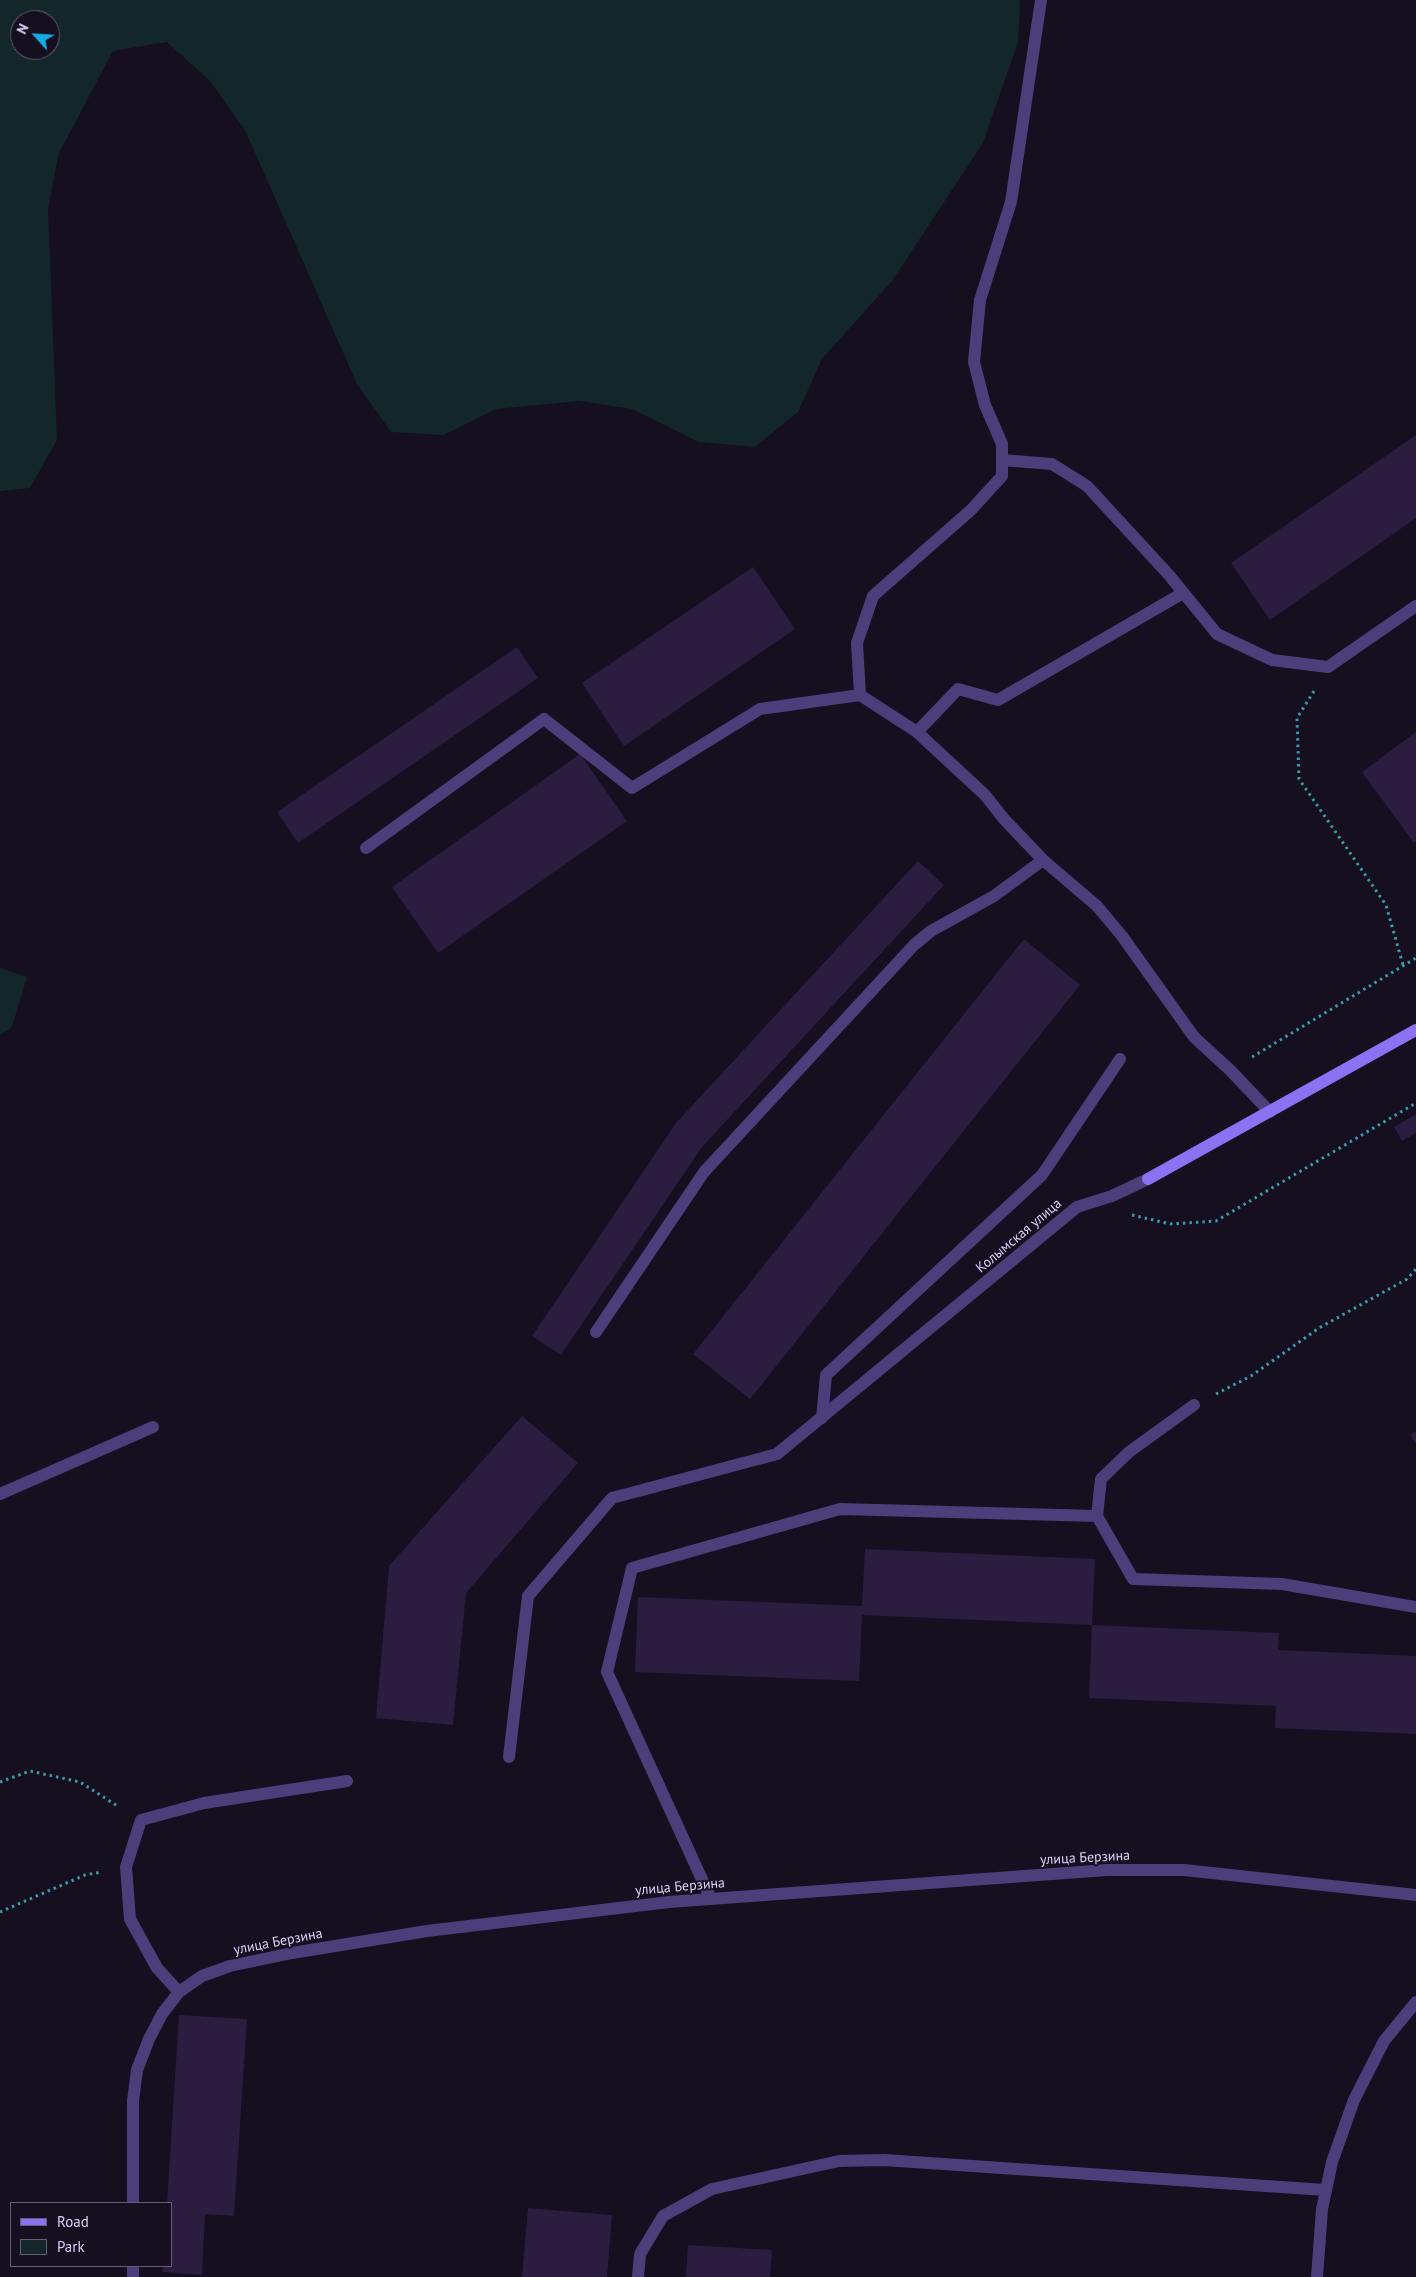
<!DOCTYPE html>
<html>
<head>
<meta charset="utf-8">
<style>
	body { margin:0 }
	#map { position:relative; width:1416px; height:2277px; overflow:hidden; background:#150f20; font-family:"PT Sans",sans-serif }
	canvas { display:block }
	.legend { position:absolute; left:10px; top:2202px; width:162px; height:65px; box-sizing:border-box; background:#150f20; border:1px solid #655d78; margin:0; padding:6px 9px; list-style:none; font-size:15px; color:#ded2fb }
	.legend li { display:flex; align-items:center; gap:10px; height:25px }
	.legend b { width:25px; border:1px solid #655d78 }
	.north { position:absolute; left:10px; top:10px; width:50px; height:50px; box-sizing:border-box; background:#150f20; border:1px solid #655d78; border-radius:50%; rotate:296deg; font-size:14px; font-weight:700; line-height:20px; text-align:center; color:#ded2fb }
	.north::after { content:''; display:block; margin:auto; width:18px; height:22px; background:#15aae4; clip-path:polygon(50% 0,100% 100%,50% 72%,0 100%) }
</style>
</head>
<body>
<div id="map">
<canvas width="1416" height="2277"></canvas>
<ul class="legend">
<li><b style="height:6px;background:#8c72f2"></b>Road</li>
<li><b style="height:14px;background:#132629"></b>Park</li>
</ul>
<div class="north">N</div>
</div>
<script>
const ctx = document.querySelector('canvas').getContext('2d');
ctx.lineJoin = 'round';
function fillPath(path, color) { ctx.fillStyle = color; ctx.fill(path, 'evenodd'); }
const toPath = rows => new Path2D(rows.map(r => 'M' + r).join(''));
function strokePath(path, color, width, dash) { ctx.strokeStyle = color; ctx.lineWidth = width; ctx.lineCap = dash ? 'butt' : 'round'; ctx.setLineDash(dash || []); ctx.stroke(path); }
function label(font, color, halo, rows, align = 'center') {
  ctx.font = font + ' "PT Sans",sans-serif'; ctx.lineWidth = 4; ctx.setLineDash([]); ctx.textBaseline = 'middle'; ctx.strokeStyle = halo; ctx.fillStyle = color; for (const [text, x, y, turn = 0] of rows) {
    ctx.save(); ctx.translate(x, y); ctx.rotate((+turn || 0) * Math.PI / 180); ctx.textAlign = isNaN(turn) ? turn : align; if (halo) ctx.strokeText(text, 0, 0); ctx.fillText(text, 0, 0); ctx.restore();
  }
}
fillPath(toPath([
	[0,0,1020,0,1018,42,983,143,892,281,822,359,798,412,755,447,699,442,632,409,579,401,496,409,444,435,391,432,357,384,245,130,210,81,167,42,113,51,59,153,48,209,57,440,30,488,0,491],
	[20,20,50,20,50,50,20,50],
	[0,968,27,977,12,1027,0,1035]
]), '#132629');
fillPath(toPath([
	[1416,435,1416,518,1270,620,1231,563],
	[753,567,795,629,624,746,582,683],
	[517,647,538,678,298,843,277,812],
	[1416,732,1416,841,1414,843,1362,772],
	[580,754,627,821,438,953,392,887],
	[918,861,944,885,702,1147,561,1355,532,1336,676,1123],
	[1024,939,1080,985,750,1399,693,1354],
	[1416,1114,1416,1133,1402,1141,1394,1127],
	[522,1416,578,1463,466,1593,453,1725,376,1718,389,1566],
	[1416,1431,1416,1444,1410,1435],
	[865,1549,1095,1559,1092,1625,862,1615,859,1681,635,1672,638,1597,862,1606],
	[1092,1625,1279,1633,1278,1650,1416,1656,1416,1734,1275,1728,1276,1706,1089,1698],
	[179,2015,247,2019,234,2216,205,2214,202,2275,162,2272,163,2266,171,2266,171,2203,167,2203],
	[528,2208,612,2215,607,2277,522,2277],
	[688,2245,772,2250,770,2277,686,2277]
]), '#2a1d3f');
strokePath(toPath([
	[1314,691,1297,718,1299,779,1386,905,1403,965],
	[1252,1057,1416,958],
	[1132,1215,1170,1224,1216,1221,1416,1103],
	[1216,1394,1251,1376,1319,1328,1407,1279,1416,1269],
	[0,1782,30,1771,80,1782,119,1807],
	[0,1912,85,1875,101,1872]
]), '#399ba8', 3, [2.5, 4]);
strokePath(toPath([
	[1002,460,1052,464,1087,486,1169,575,1217,634,1272,660,1328,667,1416,606],
	[860,695,857,643,873,596,971,510,1002,476,1002,444,985,405,974,362,980,300,1011,202,1041,0],
	[917,732,958,689,998,700,1183,593],
	[366,848,544,719,632,788,760,709,860,695,917,732,985,795,1004,819,1043,860,1097,906,1122,936,1194,1037,1230,1070,1270,1112],
	[596,1332,704,1172,914,945,931,931,994,896,1043,860],
	[822,1418,826,1375,1042,1175,1120,1059],
	[0,1494,153,1427],
	[711,1899,607,1672,632,1568,840,1509,1097,1516,1133,1579,1282,1584,1416,1607],
	[179,1992,157,1968,130,1919,126,1867,141,1820,204,1803,347,1781],
	[638,2277,640,2254,663,2216,712,2189,839,2161,884,2160,1325,2190],
	[1317,2277,1322,2209,1332,2162,1354,2100,1384,2041,1416,2002]
]), '#4b3e7b', 12);
strokePath(toPath([
	[1097,1516,1101,1479,1129,1452,1194,1405],
	[509,1757,528,1596,612,1498,777,1454,1077,1207,1112,1196,1148,1179],
	[133,2203,133,2101,137,2070,149,2039,162,2014,179,1992,202,1976,230,1966,292,1953,427,1931,669,1902,1107,1870,1184,1870,1416,1895],
	[133,2277,133,2266]
]), '#4b3e7b', 12);
strokePath(toPath([
	[1148,1179,1416,1030]
]), '#8c72f2', 12);
label('14px', '#ded2fb', '#150f20', [
	["Колымская улица",1019,1236,-40],
	["улица Берзина",1085,1858,-3],
	["улица Берзина",680,1887,-5],
	["улица Берзина",278,1942,-11]
]);
</script>
</body>
</html>
